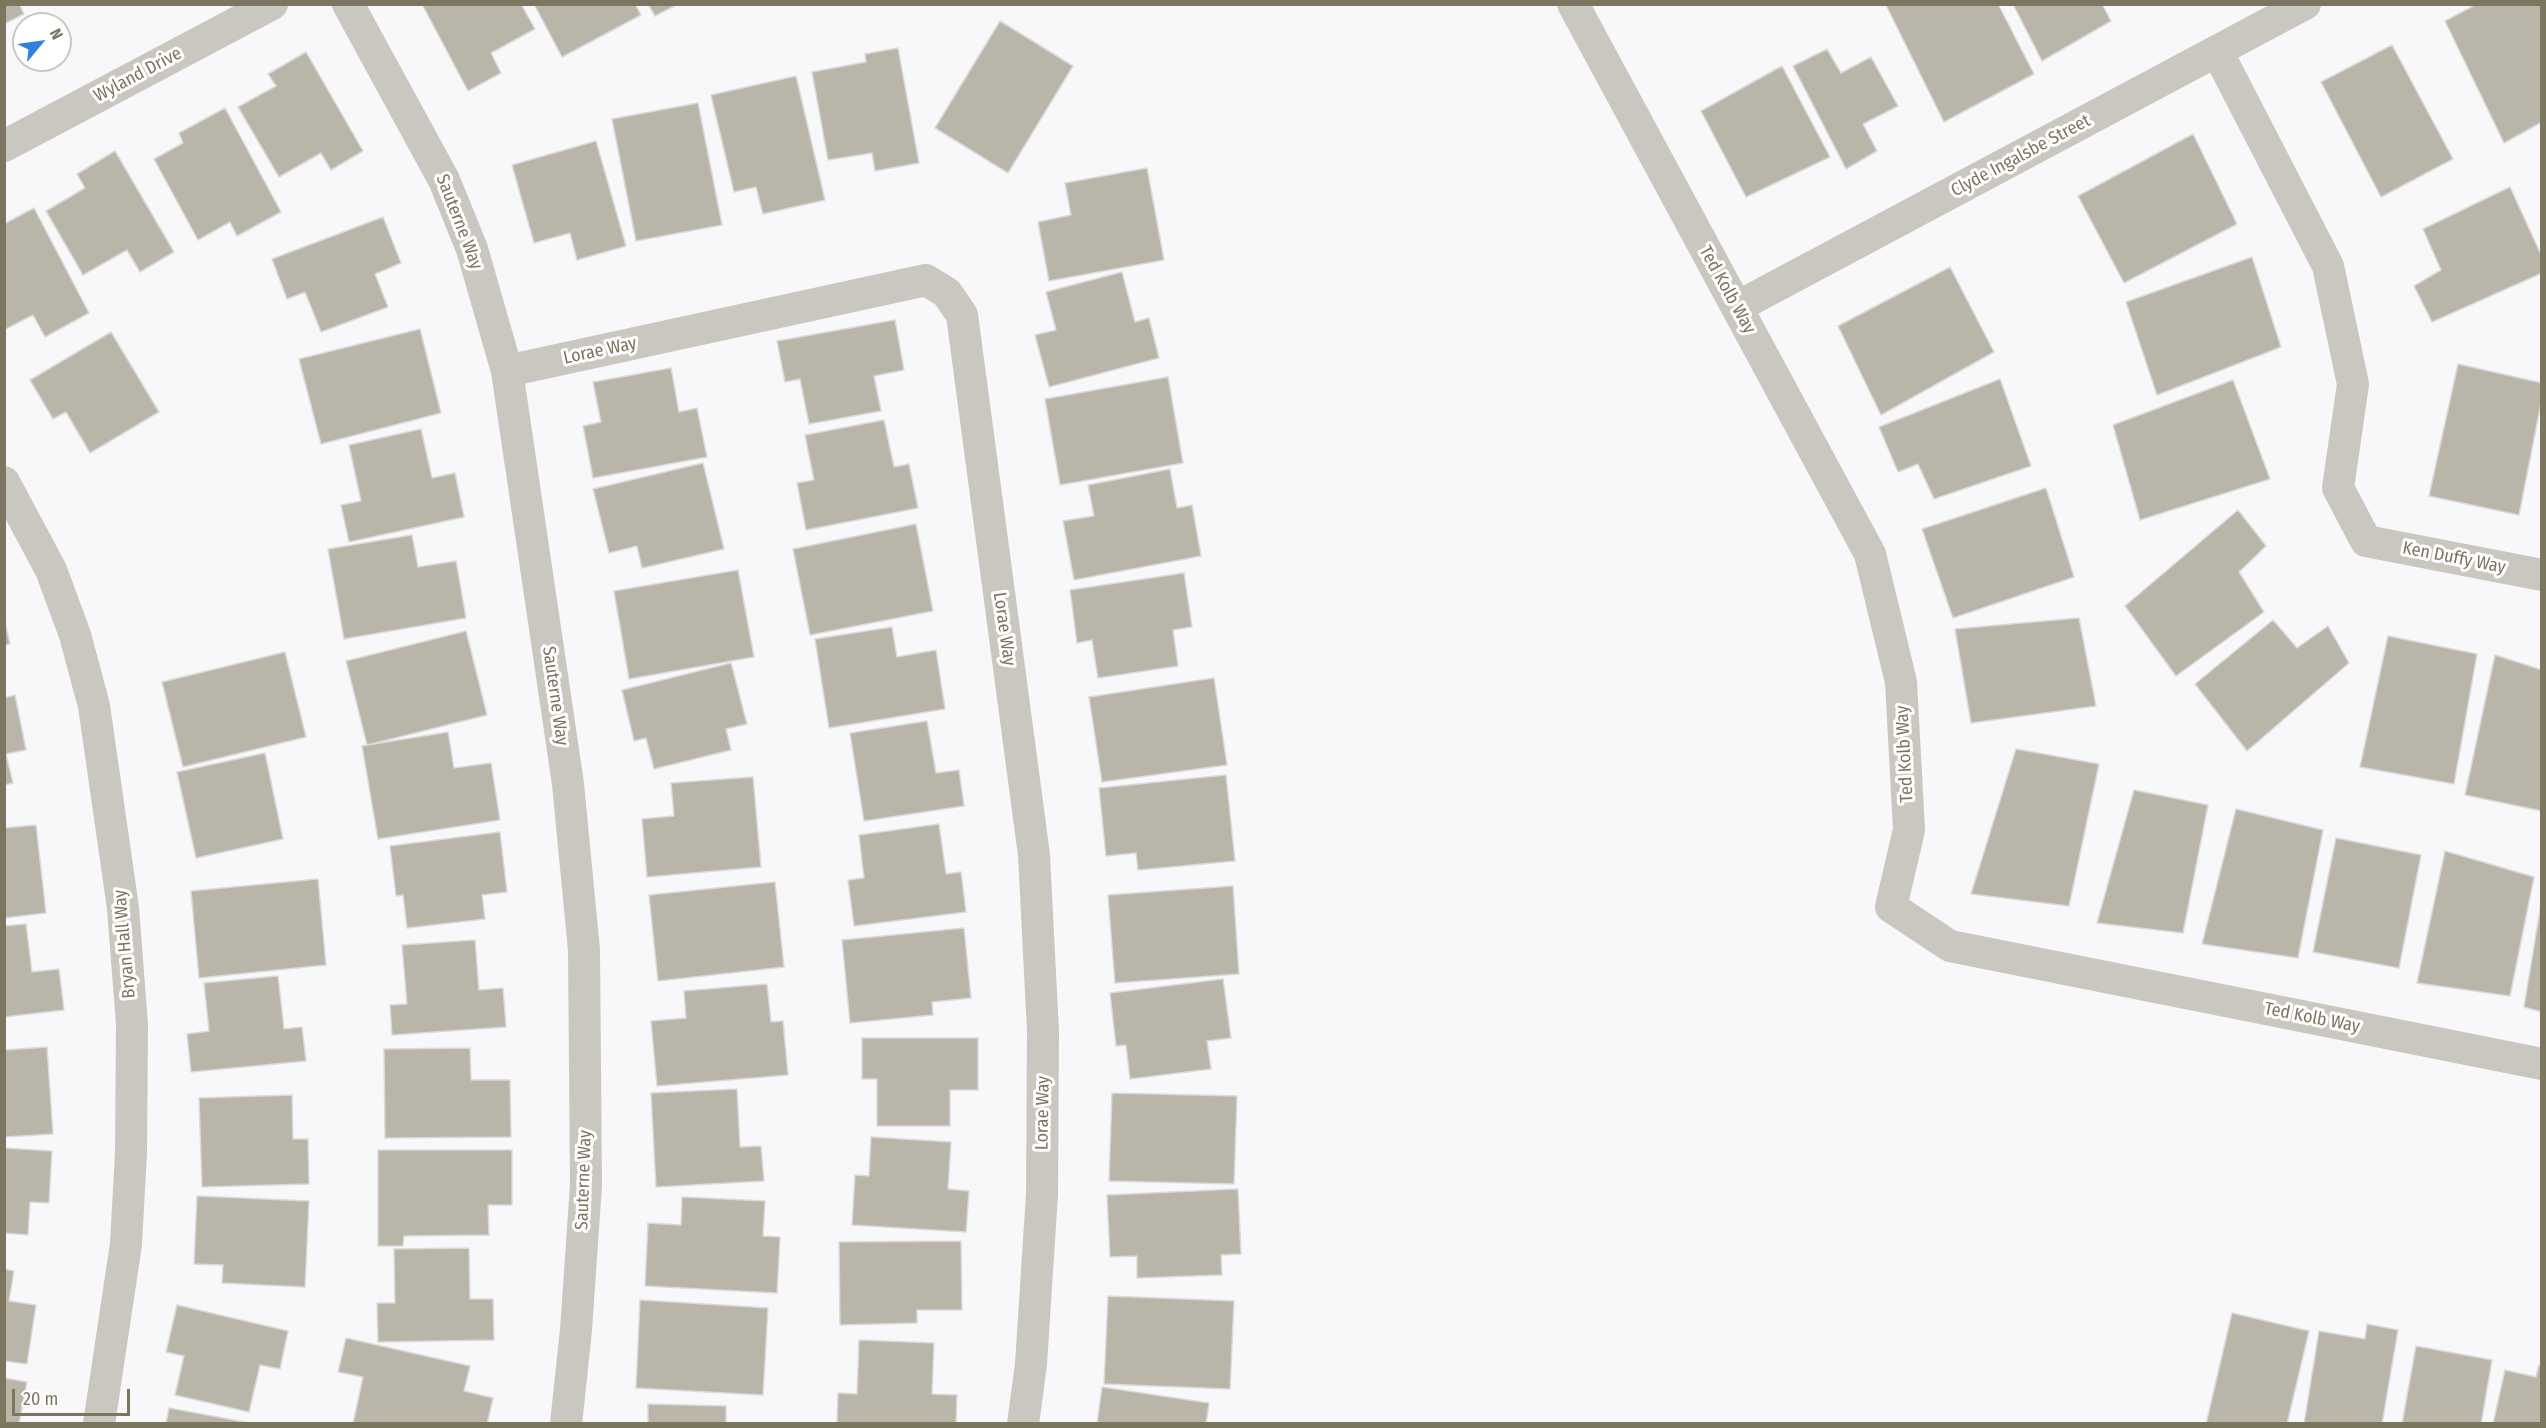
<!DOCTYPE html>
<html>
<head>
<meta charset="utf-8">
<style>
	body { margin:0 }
	#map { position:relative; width:2546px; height:1428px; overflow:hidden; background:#f8f7f9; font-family:"Fira Sans Condensed",sans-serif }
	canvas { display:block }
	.frame { position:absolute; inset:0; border:6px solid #7c7660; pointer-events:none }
	.north { position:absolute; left:12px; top:12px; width:60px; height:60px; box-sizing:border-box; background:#fff; border:2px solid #cbc8bf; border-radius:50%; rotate:61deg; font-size:16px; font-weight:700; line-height:24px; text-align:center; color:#7c7660 }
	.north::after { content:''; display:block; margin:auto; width:21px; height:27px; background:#307fe1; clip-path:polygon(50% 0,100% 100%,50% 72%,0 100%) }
	.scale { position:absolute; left:12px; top:1389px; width:118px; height:27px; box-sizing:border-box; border:3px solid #7c7660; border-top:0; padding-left:8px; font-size:18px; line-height:21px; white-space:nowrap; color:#7c7660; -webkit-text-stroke:4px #fff; paint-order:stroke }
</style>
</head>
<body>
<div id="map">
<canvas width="2546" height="1428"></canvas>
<div class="frame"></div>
<div class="north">N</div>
<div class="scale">20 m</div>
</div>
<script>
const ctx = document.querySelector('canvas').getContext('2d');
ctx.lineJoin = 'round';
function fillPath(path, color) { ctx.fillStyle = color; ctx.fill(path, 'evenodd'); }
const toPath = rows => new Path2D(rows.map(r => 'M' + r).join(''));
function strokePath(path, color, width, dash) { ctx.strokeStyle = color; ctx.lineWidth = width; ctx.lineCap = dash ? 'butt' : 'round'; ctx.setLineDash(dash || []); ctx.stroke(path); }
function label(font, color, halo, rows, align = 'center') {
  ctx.font = font + ' "Fira Sans Condensed",sans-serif'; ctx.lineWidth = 6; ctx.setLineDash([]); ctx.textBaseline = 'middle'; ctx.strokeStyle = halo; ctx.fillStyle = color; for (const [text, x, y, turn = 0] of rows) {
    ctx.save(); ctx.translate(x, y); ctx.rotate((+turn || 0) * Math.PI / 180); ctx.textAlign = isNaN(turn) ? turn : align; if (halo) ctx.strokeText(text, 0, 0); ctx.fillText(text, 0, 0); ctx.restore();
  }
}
const building = toPath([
	[4,4,19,4,24,14,4,24,4,4],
	[422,4,521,4,535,29,491,53,501,73,468,91,422,4],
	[534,4,635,4,641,15,562,57,534,4],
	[648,4,678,4,655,16,648,4],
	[1998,4,2034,74,1944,122,1886,5,1998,4],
	[2013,4,2102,4,2111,21,2042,61,2013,4],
	[2477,4,2540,4,2542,8,2542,122,2504,143,2445,21,2477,4],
	[1000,21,1073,66,1008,173,935,128,1000,21],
	[2392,45,2453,159,2381,197,2321,82,2392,45],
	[898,48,919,163,875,171,872,153,828,160,812,72,866,62,865,54,898,48],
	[1827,49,1841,73,1871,57,1898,106,1863,124,1877,151,1846,169,1793,66,1827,49],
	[306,52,363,151,331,170,321,153,279,177,238,107,276,86,268,74,306,52],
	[1782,66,1830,157,1746,197,1701,111,1782,66],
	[796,76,825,200,763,214,756,187,734,192,711,95,796,76],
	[698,103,722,225,636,241,612,119,698,103],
	[225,108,281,212,237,236,230,222,198,240,154,159,183,143,179,133,225,108],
	[2193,134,2237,224,2124,283,2078,196,2193,134],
	[596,141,626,246,577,260,570,233,534,243,512,165,596,141],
	[115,151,174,252,140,272,127,250,83,275,46,211,85,188,77,174,115,151],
	[1147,168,1164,260,1049,281,1038,222,1071,215,1065,183,1147,168],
	[2510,187,2542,257,2542,273,2432,322,2414,286,2441,270,2423,229,2510,187],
	[34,208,89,313,45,337,33,315,4,330,4,224,34,208],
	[383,217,401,263,375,274,388,307,321,332,305,292,287,299,272,259,383,217],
	[2252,257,2281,347,2157,395,2126,302,2252,257],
	[1950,267,1994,352,1881,415,1838,326,1950,267],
	[1122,272,1135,322,1149,318,1159,358,1049,387,1035,335,1056,330,1046,292,1122,272],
	[895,320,904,370,874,376,881,411,809,424,800,379,785,382,777,341,895,320],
	[420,329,441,413,321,444,299,359,420,329],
	[111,332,159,412,90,453,66,412,53,419,30,380,111,332],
	[2458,364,2542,383,2542,398,2519,515,2429,496,2458,364],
	[671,368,679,412,697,408,707,457,593,478,583,426,601,422,593,382,671,368],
	[1168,377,1183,463,1060,485,1045,399,1168,377],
	[2000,379,2031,466,1934,499,1918,464,1898,472,1879,427,2000,379],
	[2233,380,2270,479,2140,520,2113,425,2233,380],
	[884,420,894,467,909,464,918,508,806,530,797,483,814,480,805,435,884,420],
	[421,429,432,478,455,473,464,517,349,542,341,505,361,501,349,445,421,429],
	[703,463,724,549,642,568,637,546,609,553,593,489,703,463],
	[1170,469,1177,508,1192,505,1201,556,1074,580,1063,521,1094,516,1088,485,1170,469],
	[2046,488,2074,577,1953,618,1922,529,2046,488],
	[2238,510,2266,546,2239,572,2264,612,2176,676,2125,606,2238,510],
	[916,524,933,611,810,635,793,549,916,524],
	[412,535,418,567,456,561,466,618,344,639,328,549,412,535],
	[738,570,754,657,629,679,614,591,738,570],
	[1184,573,1192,627,1173,630,1178,666,1098,678,1092,640,1077,643,1070,590,1184,573],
	[4,618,10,644,4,645,4,618],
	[2079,618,2096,706,1971,723,1955,629,2079,618],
	[2273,620,2297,648,2328,626,2349,663,2247,751,2195,684,2273,620],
	[892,627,897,657,936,650,945,709,829,728,815,639,892,627],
	[466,631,487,715,367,745,346,661,466,631],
	[2388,636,2477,654,2454,784,2360,767,2388,636],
	[285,652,306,737,183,767,162,682,285,652],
	[2495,655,2542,670,2542,811,2465,795,2495,655],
	[731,663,747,724,726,729,731,750,654,769,646,738,634,741,622,690,731,663],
	[1214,678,1227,765,1102,782,1089,697,1214,678],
	[15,695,26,750,6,754,13,783,4,785,4,698,15,695],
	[927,721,936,773,959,770,964,806,864,821,850,733,927,721],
	[448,732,454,768,491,763,500,820,378,839,362,746,448,732],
	[2016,749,2099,764,2069,906,1971,894,2016,749],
	[265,753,283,839,196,858,177,772,265,753],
	[1226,775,1235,861,1138,870,1136,853,1106,856,1099,788,1226,775],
	[753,777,761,867,647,877,642,819,674,816,671,783,753,777],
	[2134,790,2208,805,2183,933,2097,923,2134,790],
	[2236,809,2323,830,2298,958,2202,944,2236,809],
	[939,824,946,874,961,872,966,912,854,926,848,880,864,878,859,835,939,824],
	[36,825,46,913,4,918,4,828,36,825],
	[500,832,507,892,482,895,485,919,407,928,403,895,396,896,390,846,500,832],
	[2336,838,2421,855,2399,968,2313,952,2336,838],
	[2445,851,2534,877,2510,996,2417,983,2445,851],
	[318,879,326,965,199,978,191,891,318,879],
	[775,882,784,967,658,981,649,895,775,882],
	[1233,886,1239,974,1115,983,1108,895,1233,886],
	[2542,898,2542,1012,2524,1007,2542,898],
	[26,924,32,972,59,969,64,1010,4,1017,4,926,26,924],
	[964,928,971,998,932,1002,933,1015,850,1023,842,940,964,928],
	[475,940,479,990,503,988,506,1027,392,1035,390,1005,407,1004,402,945,475,940],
	[278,976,284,1029,302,1027,306,1061,191,1072,187,1034,209,1031,204,983,278,976],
	[1223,979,1231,1038,1207,1041,1211,1069,1130,1079,1126,1045,1116,1046,1110,993,1223,979],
	[767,984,771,1022,783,1021,788,1075,657,1086,651,1021,686,1018,684,991,767,984],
	[862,1038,978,1038,978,1090,950,1090,950,1126,877,1126,877,1079,862,1079,862,1038],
	[47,1047,53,1134,4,1137,4,1050,47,1047],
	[470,1048,471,1080,510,1080,511,1137,385,1138,384,1049,470,1048],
	[737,1089,740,1147,761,1146,764,1181,656,1187,651,1093,737,1089],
	[1112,1093,1237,1096,1234,1184,1109,1181,1112,1093],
	[292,1095,293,1139,308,1139,309,1184,202,1187,199,1098,292,1095],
	[871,1137,951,1142,948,1189,969,1191,966,1232,852,1225,855,1175,869,1176,871,1137],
	[4,1148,52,1151,49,1203,30,1202,28,1235,4,1233,4,1148],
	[378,1150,512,1150,512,1205,488,1205,489,1235,404,1236,403,1246,378,1246,378,1150],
	[1238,1189,1241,1254,1221,1255,1222,1275,1137,1278,1137,1256,1110,1257,1107,1195,1238,1189],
	[197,1196,309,1201,305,1287,222,1283,223,1265,194,1264,197,1196],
	[682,1197,765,1201,763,1236,780,1237,777,1293,645,1286,648,1223,681,1225,682,1197],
	[961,1241,962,1310,917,1310,917,1323,840,1325,839,1242,961,1241],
	[469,1248,470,1299,493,1299,494,1340,378,1342,377,1303,395,1303,394,1249,469,1248],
	[4,1269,14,1271,9,1301,36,1305,27,1364,4,1361,4,1269],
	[1108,1296,1234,1301,1230,1389,1104,1384,1108,1296],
	[640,1300,768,1308,763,1395,636,1388,640,1300],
	[177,1305,288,1331,280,1369,260,1365,249,1412,175,1395,184,1356,166,1352,177,1305],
	[2232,1313,2309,1331,2287,1424,2206,1424,2232,1313],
	[2367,1324,2398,1330,2382,1424,2304,1424,2319,1331,2365,1339,2367,1324],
	[346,1338,470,1366,464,1391,493,1398,487,1424,353,1424,363,1377,338,1372,346,1338],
	[859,1340,934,1343,932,1394,957,1395,956,1424,837,1424,838,1393,857,1394,859,1340],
	[2416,1346,2492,1360,2481,1424,2402,1424,2416,1346],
	[2539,1365,2542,1365,2542,1424,2493,1424,2505,1370,2536,1377,2539,1365],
	[4,1378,27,1382,19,1424,4,1424,4,1378],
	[1102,1387,1209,1403,1206,1424,1097,1424,1102,1387],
	[648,1404,726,1406,726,1424,648,1424,648,1404],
	[169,1408,255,1424,166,1424,169,1408]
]);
fillPath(building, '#b9b5a9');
strokePath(building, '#dad9db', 1.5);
strokePath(toPath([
	[348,4,444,180,472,249,507,371,568,784,584,950,586,1185,576,1330,566,1424],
	[1573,4,1870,554,1901,682,1909,830,1891,907,1950,946,2542,1064],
	[2217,51,2328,266,2353,384,2338,488,2366,541,2542,575],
	[4,146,272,4],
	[1737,307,2305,4],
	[507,371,926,280,947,293,962,315,1034,855,1043,1032,1042,1194,1031,1364,1023,1424],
	[4,482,51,570,75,635,94,706,123,908,132,1025,131,1152,126,1244,99,1424]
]), '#c9c7c0', 32);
label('18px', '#7c7660', '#fff', [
	["Wyland Drive",138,75,-28],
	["Clyde Ingalsbe Street",2021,156,-28],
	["Sauterne Way",459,222,69],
	["Ted Kolb Way",1727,290,61],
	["Lorae Way",600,351,-12],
	["Ken Duffy Way",2454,558,11],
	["Lorae Way",1004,629,82],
	["Sauterne Way",555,696,82],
	["Ted Kolb Way",1905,754,-93],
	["Bryan Hall Way",125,944,-95],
	["Ted Kolb Way",2312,1018,11],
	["Lorae Way",1043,1113,-89],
	["Sauterne Way",584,1180,-88]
]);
</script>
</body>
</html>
